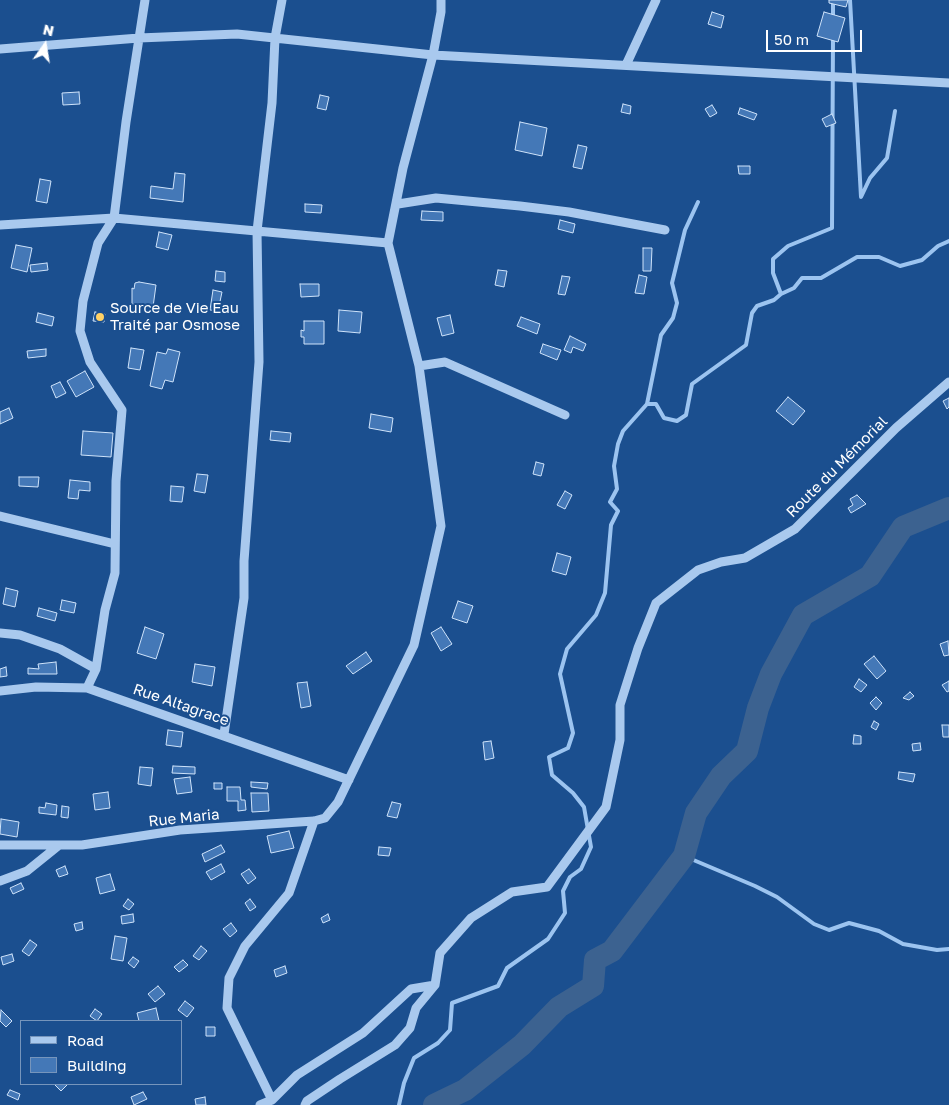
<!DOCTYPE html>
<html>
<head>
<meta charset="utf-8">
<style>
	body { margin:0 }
	#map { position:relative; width:949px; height:1105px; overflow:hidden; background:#1b4f8f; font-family:"Golos Text",sans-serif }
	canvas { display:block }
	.legend { position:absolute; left:20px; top:1020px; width:162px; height:65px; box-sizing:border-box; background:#1b4f8f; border:1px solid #7695bc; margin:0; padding:6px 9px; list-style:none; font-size:15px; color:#fff }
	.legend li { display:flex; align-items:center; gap:10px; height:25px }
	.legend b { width:25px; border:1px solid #7695bc }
	.north { position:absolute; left:20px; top:20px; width:50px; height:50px; -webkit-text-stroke:4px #1b4f8f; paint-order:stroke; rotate:13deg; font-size:14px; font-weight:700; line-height:20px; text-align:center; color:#fff }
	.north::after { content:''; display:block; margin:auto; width:18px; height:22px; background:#fff; clip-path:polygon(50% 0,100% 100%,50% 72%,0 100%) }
	.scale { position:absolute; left:766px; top:30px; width:96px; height:22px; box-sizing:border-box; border:2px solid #fff; border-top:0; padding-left:6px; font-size:15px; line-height:18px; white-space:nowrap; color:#fff; -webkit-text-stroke:4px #1b4f8f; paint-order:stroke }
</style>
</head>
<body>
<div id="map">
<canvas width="949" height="1105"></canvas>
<ul class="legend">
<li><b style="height:6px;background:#a9c9ee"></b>Road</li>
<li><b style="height:14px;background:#4478b7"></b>Building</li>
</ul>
<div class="north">N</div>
<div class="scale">50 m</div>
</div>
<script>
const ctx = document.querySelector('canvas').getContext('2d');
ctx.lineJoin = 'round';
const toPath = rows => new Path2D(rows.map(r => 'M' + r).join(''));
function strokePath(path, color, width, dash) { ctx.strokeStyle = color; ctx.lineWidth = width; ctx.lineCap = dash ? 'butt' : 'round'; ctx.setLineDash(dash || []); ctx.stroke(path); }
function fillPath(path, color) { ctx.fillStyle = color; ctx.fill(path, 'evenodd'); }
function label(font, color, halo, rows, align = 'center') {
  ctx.font = font + ' "Golos Text",sans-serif'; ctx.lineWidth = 4; ctx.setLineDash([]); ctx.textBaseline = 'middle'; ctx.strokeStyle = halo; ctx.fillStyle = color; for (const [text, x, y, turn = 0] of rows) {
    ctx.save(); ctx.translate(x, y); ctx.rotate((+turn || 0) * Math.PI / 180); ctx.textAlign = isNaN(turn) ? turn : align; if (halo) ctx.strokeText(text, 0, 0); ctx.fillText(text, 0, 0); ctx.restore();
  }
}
strokePath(toPath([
	[850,0,861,197,870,178,887,158,895,111],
	[833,18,833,0],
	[781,294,794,288,802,278,821,278,857,257,879,257,900,266,922,260,938,246,949,241],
	[647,404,661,335,673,318,677,303,672,283,685,230,698,202],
	[684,856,755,886,777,897,814,924,829,930,849,923,879,931,903,944,937,950,949,949],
	[399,1105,404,1083,414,1058,438,1043,450,1030,452,1003,498,986,507,968,548,939,565,913,563,891,570,877,581,869,591,847,584,807,573,793,552,775,549,757,568,748,573,733,560,674,567,649,596,615,605,593,611,525,618,511,610,502,617,489,614,466,618,444,623,431,647,404,656,404,664,418,677,421,686,415,692,384,746,345,752,313,757,306,774,300,781,294,773,273,773,259,788,246,832,228,833,37]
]), '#9cc4f0', 4);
strokePath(toPath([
	[434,1105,465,1090,522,1045,559,1007,593,986,595,960,612,951,684,856,696,813,721,776,747,751,758,708,771,674,803,615,870,576,903,527,949,508]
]), '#3c6290', 22);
const building = toPath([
	[829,0,848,0,846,7,829,3,829,0],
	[712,12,724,16,721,28,708,24,712,12],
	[824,12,845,18,838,42,817,36,824,12],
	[79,92,80,104,63,105,62,93,79,92],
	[320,95,329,97,326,110,317,108,320,95],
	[623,104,631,106,630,114,621,112,623,104],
	[712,105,717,113,710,117,705,109,712,105],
	[740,108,757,114,754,120,738,114,740,108],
	[832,114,836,123,826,127,822,119,832,114],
	[520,122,547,128,542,156,515,150,520,122],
	[578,145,587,147,582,169,573,167,578,145],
	[738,166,750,166,750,174,739,174,738,166],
	[175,173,185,174,183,202,150,198,151,186,173,189,175,173],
	[40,179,51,181,47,203,36,201,40,179],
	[305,204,322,205,321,213,305,212,305,204],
	[422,211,443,212,443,221,421,220,422,211],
	[560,220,575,224,573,233,558,229,560,220],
	[159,232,172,235,168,250,156,247,159,232],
	[16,245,32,248,27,272,11,268,16,245],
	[643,248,652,248,651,271,643,271,643,248],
	[47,263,48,270,31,272,30,265,47,263],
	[498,270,507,271,504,287,495,285,498,270],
	[216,271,225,272,225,282,215,281,216,271],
	[639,275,647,277,644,294,635,293,639,275],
	[562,276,570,277,565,295,558,294,562,276],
	[139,282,156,285,153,307,132,304,132,288,134,289,135,283,139,282],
	[300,284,319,284,319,296,301,297,300,284],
	[213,290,222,292,218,311,210,310,213,290],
	[339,310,362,312,360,333,338,331,339,310],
	[95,312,105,314,104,322,93,321,95,312],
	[38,313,54,317,52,326,36,322,38,313],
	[450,315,454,333,442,336,437,318,450,315],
	[521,317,540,324,537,334,517,326,521,317],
	[304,321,324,321,324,344,304,344,304,337,301,337,301,330,304,331,304,321],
	[570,336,586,344,583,351,573,347,571,353,564,350,570,336],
	[543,344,561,350,557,360,540,353,543,344],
	[131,348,144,350,140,370,128,368,131,348],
	[46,349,46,356,28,358,27,351,46,349],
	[168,349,180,352,173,382,165,380,162,389,150,386,157,352,166,354,168,349],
	[85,371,94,387,76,397,67,381,85,371],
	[60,382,66,393,56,398,51,386,60,382],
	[788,397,805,411,793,425,776,411,788,397],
	[949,398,949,407,947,409,943,401,949,398],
	[9,408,13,418,0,424,0,412,9,408],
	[371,414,393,418,391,432,369,428,371,414],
	[83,431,113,433,111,457,81,455,83,431],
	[271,431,291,433,290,442,270,440,271,431],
	[536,462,544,464,541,476,533,474,536,462],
	[197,474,208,475,205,493,194,491,197,474],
	[19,477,39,477,38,487,19,486,19,477],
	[70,480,90,482,90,491,79,490,78,499,68,498,70,480],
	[171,486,184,487,182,502,170,501,171,486],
	[565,491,572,495,565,509,557,505,565,491],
	[857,495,866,504,851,513,848,508,853,505,850,499,857,495],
	[557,553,571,557,566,575,552,571,557,553],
	[6,588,18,591,15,607,3,604,6,588],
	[62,600,76,603,74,613,60,610,62,600],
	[458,601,473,606,467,623,452,618,458,601],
	[39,608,57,613,55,621,37,616,39,608],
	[145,627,164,634,156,659,137,653,145,627],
	[441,627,452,644,441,651,431,633,441,627],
	[948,641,949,655,944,656,940,644,948,641],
	[366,652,372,661,353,674,346,666,366,652],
	[874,656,886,671,877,679,864,664,874,656],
	[56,662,57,674,28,674,28,668,39,669,38,664,56,662],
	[195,664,215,667,212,686,192,682,195,664],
	[6,667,7,676,0,677,0,669,6,667],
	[859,679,867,685,861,692,854,687,859,679],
	[949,681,949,691,947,692,942,685,949,681],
	[307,682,311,706,301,708,297,683,307,682],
	[910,692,914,696,909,700,903,698,910,692],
	[876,697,882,703,876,710,870,703,876,697],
	[874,721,879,724,876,730,871,727,874,721],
	[942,725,949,725,949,737,943,737,942,725],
	[168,730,183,732,181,747,166,745,168,730],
	[854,735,861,736,861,744,853,744,854,735],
	[491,741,494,758,485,760,483,742,491,741],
	[920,743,921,750,913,751,912,744,920,743],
	[173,766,195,767,195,774,172,773,173,766],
	[140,767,153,768,151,786,138,784,140,767],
	[899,772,915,774,913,782,898,779,899,772],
	[190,777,192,792,177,794,174,779,190,777],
	[251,782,268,783,267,789,251,787,251,782],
	[214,783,222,783,222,789,214,789,214,783],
	[227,787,240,787,241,800,245,800,246,810,238,811,238,801,227,801,227,787],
	[108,792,110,808,95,810,93,794,108,792],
	[251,793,268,793,269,811,252,812,251,793],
	[392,802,401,804,397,818,387,816,392,802],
	[46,803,57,805,56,815,39,813,39,807,45,808,46,803],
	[62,806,69,807,68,818,61,817,62,806],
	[1,819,19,822,17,837,0,834,1,819],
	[289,831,294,848,271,853,267,836,289,831],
	[221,845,225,852,205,862,202,854,221,845],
	[379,847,391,848,389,856,378,855,379,847],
	[221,864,225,872,211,880,206,872,221,864],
	[65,866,68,874,59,877,56,870,65,866],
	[249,869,256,878,248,884,241,874,249,869],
	[110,874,115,890,100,894,96,878,110,874],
	[21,883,24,889,13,894,10,888,21,883],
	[128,899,134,904,129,910,123,906,128,899],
	[250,899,256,907,250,911,245,903,250,899],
	[133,914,134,922,122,924,121,916,133,914],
	[328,914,330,920,323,923,321,918,328,914],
	[82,922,83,929,76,931,74,924,82,922],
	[231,923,237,931,230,937,223,929,231,923],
	[115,936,127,938,123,961,111,959,115,936],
	[30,940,37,945,29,956,22,951,30,940],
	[201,946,207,951,199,960,193,956,201,946],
	[12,954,14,961,3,965,1,957,12,954],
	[133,957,139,961,134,968,128,963,133,957],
	[183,960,188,965,179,972,174,967,183,960],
	[285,966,287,973,276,977,274,970,285,966],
	[158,986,165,994,155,1002,148,994,158,986],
	[185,1001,194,1008,187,1017,178,1010,185,1001],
	[156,1008,159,1021,139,1021,137,1013,156,1008],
	[95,1009,102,1014,97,1021,90,1016,95,1009],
	[1,1010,12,1021,6,1027,0,1021,1,1010],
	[206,1027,215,1027,215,1036,206,1036,206,1027],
	[54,1084,66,1084,67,1085,61,1091,54,1084],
	[10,1090,20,1094,18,1100,7,1095,10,1090],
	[143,1092,147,1099,134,1105,131,1097,143,1092],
	[205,1097,206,1105,196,1105,195,1099,205,1097]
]);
fillPath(building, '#4478b7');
strokePath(building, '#cfe3fa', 1);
strokePath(toPath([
	[0,49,139,38,237,34,433,55,949,83],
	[626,65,656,0],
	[398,204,436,198,520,206,569,212,665,230],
	[0,225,114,218,388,243],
	[419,366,445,362,565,415],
	[0,516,115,544],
	[0,633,20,635,60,649,96,669],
	[87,688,96,669,105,610,115,573,116,481,122,410,90,362,80,331,83,301,98,243,114,218,126,122,145,0],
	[0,691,36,687,87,688,349,780],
	[224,734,244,598,244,561,259,362,257,231,272,103,275,38,282,0],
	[0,845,82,845,180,830,314,821,325,818,338,802,414,645,441,526,419,366,388,243,403,168,433,55,441,12,441,0],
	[0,881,27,871,58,846],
	[272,1100,297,1075,363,1033,411,989,435,985],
	[260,1105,272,1100,227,1008,229,978,245,946,289,893,314,821],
	[305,1105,307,1101,340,1079,395,1045,410,1028,416,1008,435,985,440,953,471,918,512,892,547,887,606,807,620,740,620,705,638,648,656,603,698,570,721,562,745,558,795,529,896,428,949,382]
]), '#a9c9ee', 9);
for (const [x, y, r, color] of [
	[100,317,5,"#ffd166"]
]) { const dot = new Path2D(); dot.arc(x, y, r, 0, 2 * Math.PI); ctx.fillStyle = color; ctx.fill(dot); strokePath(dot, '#1b4f8f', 2); }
label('15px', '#fff', '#1b4f8f', [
	["Source de Vie Eau",110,308],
	["Traité par Osmose",110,325]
], 'left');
label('15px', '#fff', '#1b4f8f', [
	["Route du Mémorial",837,467,-45],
	["Rue Altagrace",181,705,19],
	["Rue Maria",184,818,-6]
]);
</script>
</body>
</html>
